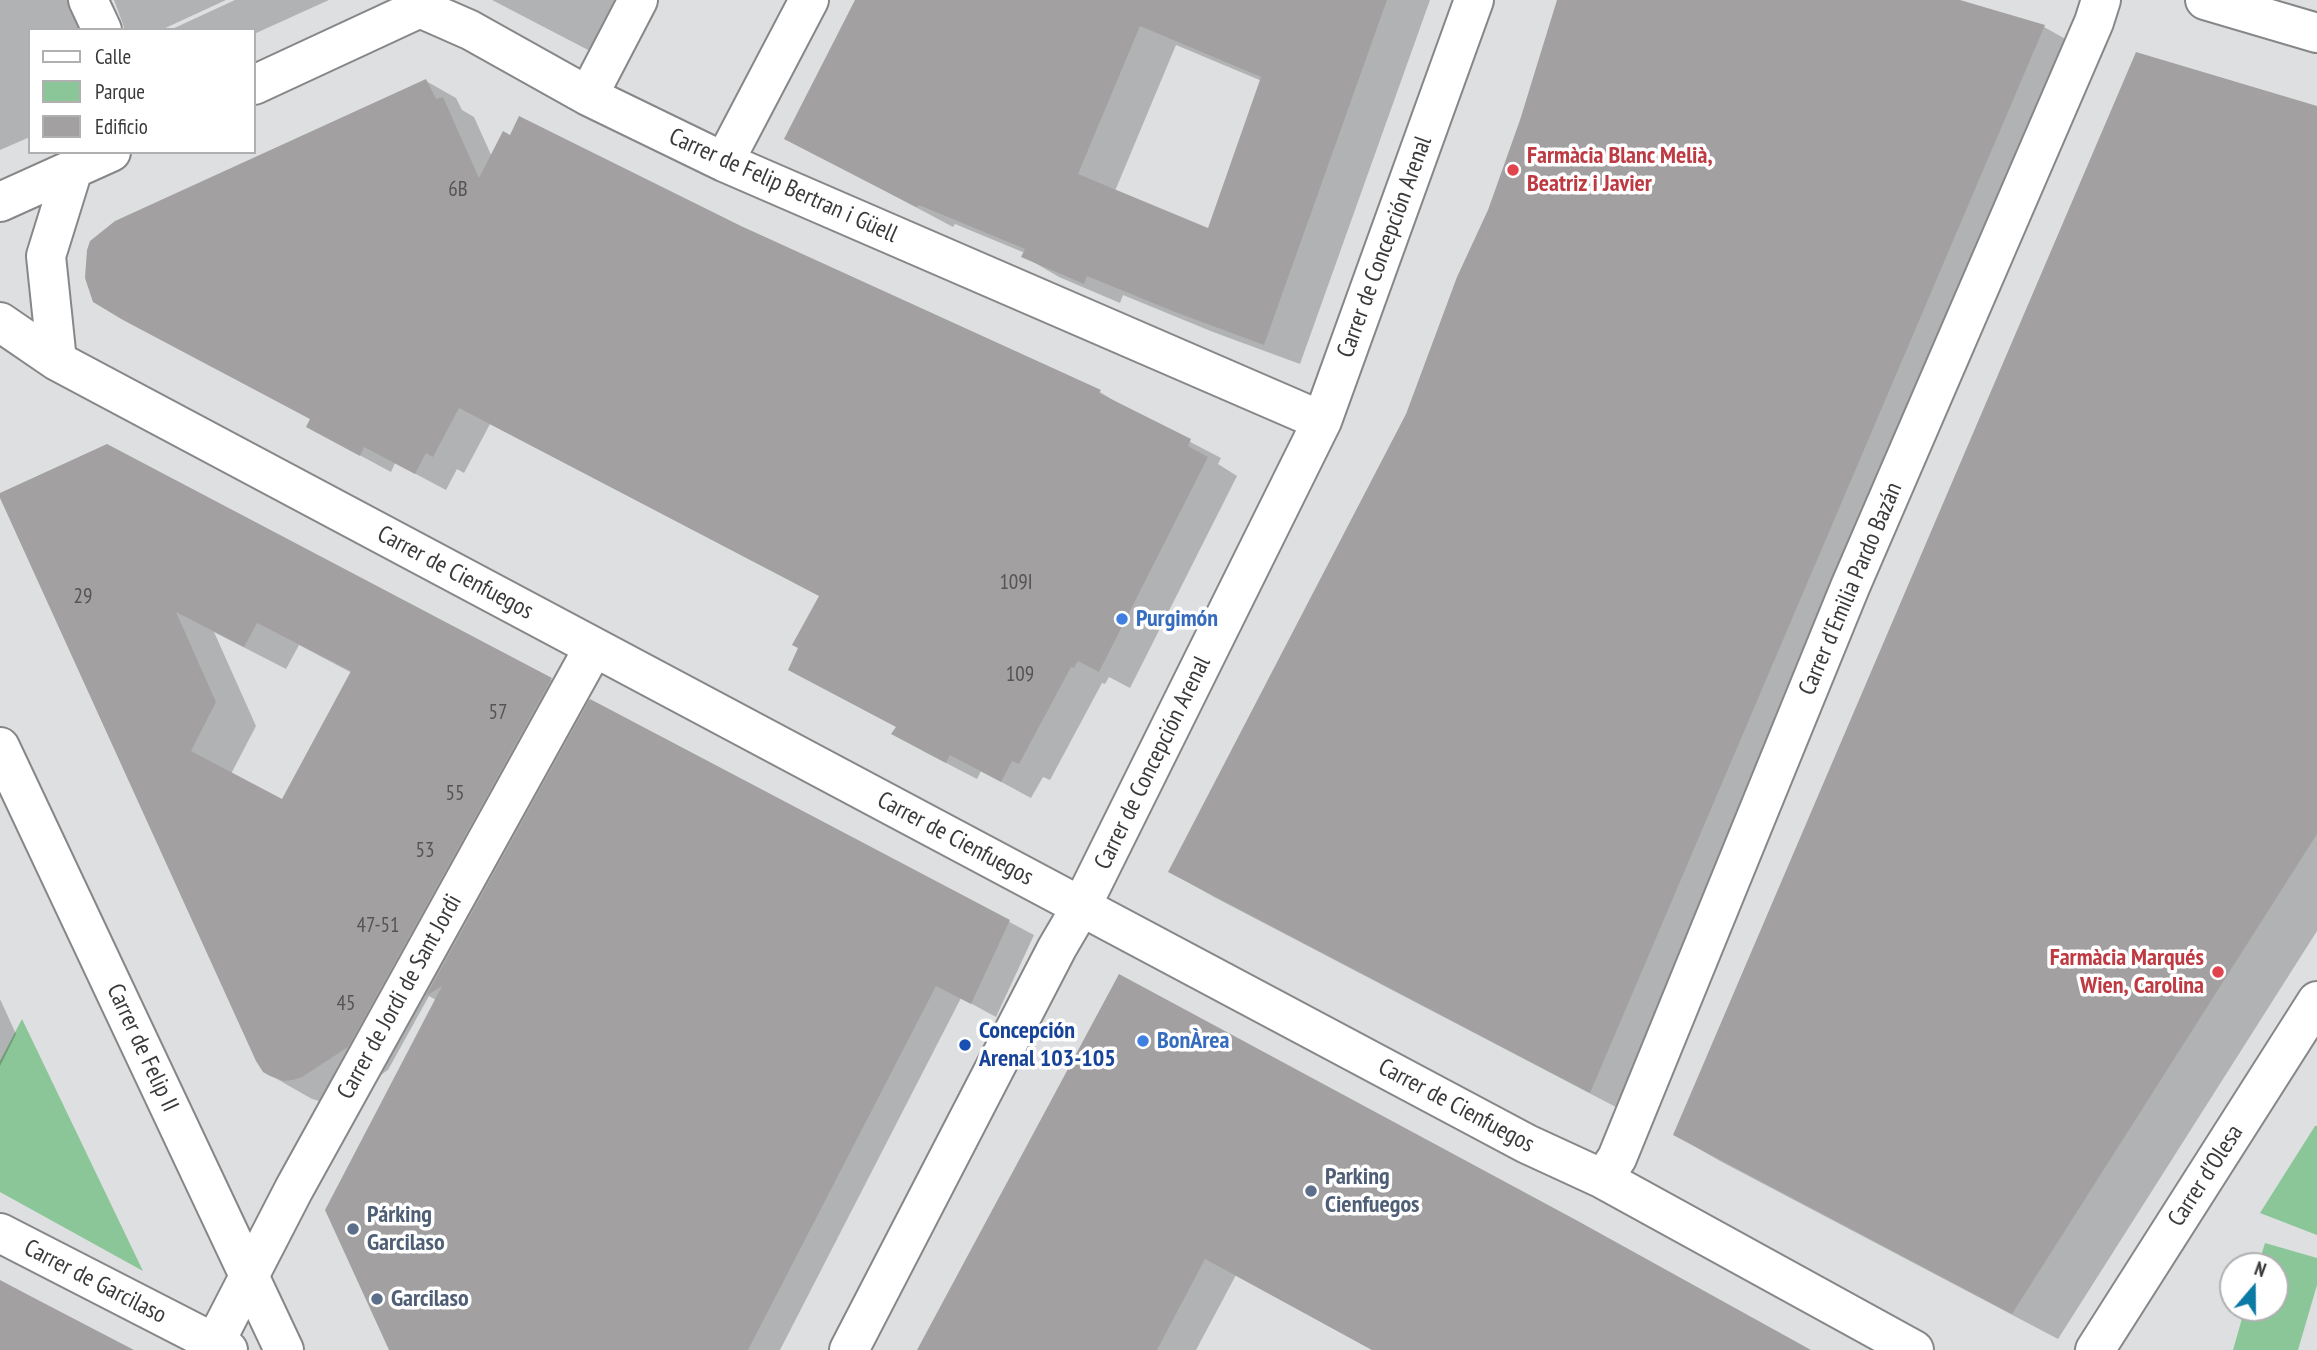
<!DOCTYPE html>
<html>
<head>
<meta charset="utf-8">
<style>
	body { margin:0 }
	#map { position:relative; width:2317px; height:1350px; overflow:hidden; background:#dedfe0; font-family:"PT Sans Narrow",sans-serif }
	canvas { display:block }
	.legend { position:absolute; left:28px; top:28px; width:228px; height:126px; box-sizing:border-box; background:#fff; border:2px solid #b0b0b1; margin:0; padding:9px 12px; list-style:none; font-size:21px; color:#3a3a3b }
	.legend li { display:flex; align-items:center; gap:14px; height:35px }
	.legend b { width:35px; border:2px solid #b0b0b1 }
	.north { position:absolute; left:2219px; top:1252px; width:70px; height:70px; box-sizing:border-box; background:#fff; border:2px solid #b0b0b1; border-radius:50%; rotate:20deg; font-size:19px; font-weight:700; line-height:28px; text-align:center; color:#3a3a3b }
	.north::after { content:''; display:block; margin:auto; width:24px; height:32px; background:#0b7aa4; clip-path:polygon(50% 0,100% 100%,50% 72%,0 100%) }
</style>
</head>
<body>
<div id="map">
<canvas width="2317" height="1350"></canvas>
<ul class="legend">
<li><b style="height:9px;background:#fff"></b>Calle</li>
<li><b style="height:19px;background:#8ac697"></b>Parque</li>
<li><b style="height:19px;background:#a2a0a0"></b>Edificio</li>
</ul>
<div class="north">N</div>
</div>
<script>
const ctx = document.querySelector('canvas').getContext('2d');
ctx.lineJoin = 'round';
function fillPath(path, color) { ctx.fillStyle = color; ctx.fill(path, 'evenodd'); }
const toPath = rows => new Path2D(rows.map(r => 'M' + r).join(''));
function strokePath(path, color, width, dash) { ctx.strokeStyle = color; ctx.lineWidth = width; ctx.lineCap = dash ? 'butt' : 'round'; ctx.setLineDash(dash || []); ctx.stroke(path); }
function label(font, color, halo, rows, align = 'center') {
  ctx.font = font + ' "PT Sans Narrow",sans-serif'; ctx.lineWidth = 7; ctx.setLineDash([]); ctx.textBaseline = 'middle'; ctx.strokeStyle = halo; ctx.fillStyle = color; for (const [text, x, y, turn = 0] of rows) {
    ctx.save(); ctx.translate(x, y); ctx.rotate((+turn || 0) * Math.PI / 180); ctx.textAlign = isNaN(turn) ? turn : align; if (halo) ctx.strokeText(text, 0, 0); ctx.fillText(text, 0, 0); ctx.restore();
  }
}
fillPath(toPath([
	[22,1019,143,1271,0,1192,0,1061],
	[2315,1126,2317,1126,2317,1235,2260,1213],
	[2265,1243,2317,1258,2317,1285,2298,1350,2233,1350,2245,1308,2275,1308,2275,1266,2258,1266]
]), '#8ac697');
fillPath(toPath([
	[0,0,99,0,116,10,113,13,111,30,30,30,30,137,0,150],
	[114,0,226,0,161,30,125,30],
	[235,0,329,0,254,34,254,30,170,30],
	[492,0,615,0,590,51],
	[856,0,1430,0,1300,364,1213,332,1123,295,1120,303,1059,277,1023,256,1025,253,955,224,953,227,786,138],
	[1176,45,1262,81,1209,230,1115,191],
	[1559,0,1954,0,2044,27,2089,52,1635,1117,1214,897,1170,872,1408,415,1489,210,1522,120],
	[426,81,456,98,462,110,474,117,492,157,740,228,1100,392,1129,410,1221,458,1218,464,1237,476,1130,688,1109,677,1105,684,1102,683,1050,780,1043,777,1031,798,981,771,977,779,923,751,898,727,821,596,490,424,464,473,457,469,446,490,395,463,391,472,339,444,312,420,124,319],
	[2317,108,2317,931,2058,1339,1720,1161,1675,1135],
	[1,495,551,680,1034,935,996,1017,961,998,780,1350,391,1350,436,1000,429,996,388,1070,343,1100,326,1103,312,1099,270,1075],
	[214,632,286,669,299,645,352,673,283,802,231,774,256,726],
	[1120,976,1808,1350,1372,1350,1236,1275,1196,1350,918,1350],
	[0,999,16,1034,0,1066]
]), '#0003');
fillPath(toPath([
	[855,0,1387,0,1264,345,1175,312,1087,276,1084,284,1021,257,1025,249,919,205,916,207,784,139],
	[1140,26,1261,77,1208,228,1078,174],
	[1557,0,1960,0,2045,25,1590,1093,1168,872,1406,414,1457,277,1488,210,1520,120],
	[2136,52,2317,106,2317,834,2012,1314,1673,1135],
	[426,79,436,99,443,97,479,178,503,131,510,135,519,116,741,226,1101,390,1099,393,1191,439,1188,446,1208,457,1099,672,1078,661,1074,668,1071,667,1019,764,1012,761,1001,782,950,755,946,763,891,734,896,727,788,670,798,648,792,645,819,596,459,408,433,457,426,453,415,474,364,447,360,456,306,427,310,419,123,320,93,302,85,278,87,250,90,241,115,221],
	[107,444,552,678,348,1047,302,1077,293,1080,284,1081,270,1076,263,1072,256,1061,0,498,0,493],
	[176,612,244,647,257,623,351,671,282,799,191,751,216,702],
	[590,699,1010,920,971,1004,936,986,748,1350,389,1350,325,1210,442,986,426,996],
	[1119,974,1576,1220,1811,1350,1372,1350,1205,1259,1157,1350,917,1350],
	[0,1280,36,1299,134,1350,0,1350]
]), '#a2a0a0');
const minor = toPath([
	[88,0,102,30],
	[2205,0,2317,33],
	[254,85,420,8,470,30,588,96,724,162,1322,421],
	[588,96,638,0],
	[724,162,809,0],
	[0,202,111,152],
	[0,322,57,361,1527,1144,1603,1179,1914,1350],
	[57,361,46,256,73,169],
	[1603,1179,1617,1158,1850,587,2094,22,2101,0],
	[0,1233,228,1350],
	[211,1350,294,1189,594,647],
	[849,1350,1057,948,1081,907,1322,421,1474,0],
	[2095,1350,2317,1001]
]);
const major = toPath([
	[0,747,284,1350]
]);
strokePath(minor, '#878789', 42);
strokePath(major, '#878789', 42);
strokePath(minor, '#fff', 38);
strokePath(major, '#fff', 38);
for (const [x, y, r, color] of [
	[1513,170,7,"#e0444e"],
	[1122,619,7,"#3f7fe0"],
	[2218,972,7,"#e0444e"],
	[1143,1041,7,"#3f7fe0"],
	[965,1045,7,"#1a4fb4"],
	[1311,1191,7,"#5c6f8a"],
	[353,1229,7,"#5c6f8a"],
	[377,1299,7,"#5c6f8a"]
]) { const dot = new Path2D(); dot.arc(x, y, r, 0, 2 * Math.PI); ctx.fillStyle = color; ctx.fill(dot); strokePath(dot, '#fff', 2.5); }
label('21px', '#545454', null, [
	["6B",458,190],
	["109I",1016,583],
	["29",83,597],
	["109",1020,675],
	["57",498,713],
	["55",455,794],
	["53",425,851],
	["47-51",378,926],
	["45",346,1004]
]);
label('bold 24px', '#be3a42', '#fff', [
	["Farmàcia Blanc Melià,",1527,156],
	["Beatriz i Javier",1527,184],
	["Farmàcia Marqués",2204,958,"right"],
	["Wien, Carolina",2204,986,"right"]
], 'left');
label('24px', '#3a3a3b', '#fff', [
	["Carrer de Felip Bertran i Güell",783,186,24],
	["Carrer de Concepción Arenal",1385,247,-70],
	["Carrer de Cienfuegos",455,573,28],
	["Carrer d'Emilia Pardo Bazán",1851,589,-67],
	["Carrer de Concepción Arenal",1153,763,-64],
	["Carrer de Cienfuegos",955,839,28],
	["Carrer de Jordi de Sant Jordi",400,997,-61],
	["Carrer de Felip II",142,1048,65],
	["Carrer de Cienfuegos",1456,1106,28],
	["Carrer d'Olesa",2206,1176,-57],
	["Carrer de Garcilaso",95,1282,27]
]);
label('bold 24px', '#366cbe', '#fff', [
	["Purgimón",1136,619],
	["BonÀrea",1157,1041]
], 'left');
label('bold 24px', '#164399', '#fff', [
	["Concepción",979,1031],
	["Arenal 103-105",979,1059]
], 'left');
label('bold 24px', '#4e5e75', '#fff', [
	["Parking",1325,1177],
	["Cienfuegos",1325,1205],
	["Párking",367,1215],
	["Garcilaso",367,1243],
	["Garcilaso",391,1299]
], 'left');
</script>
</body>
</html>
